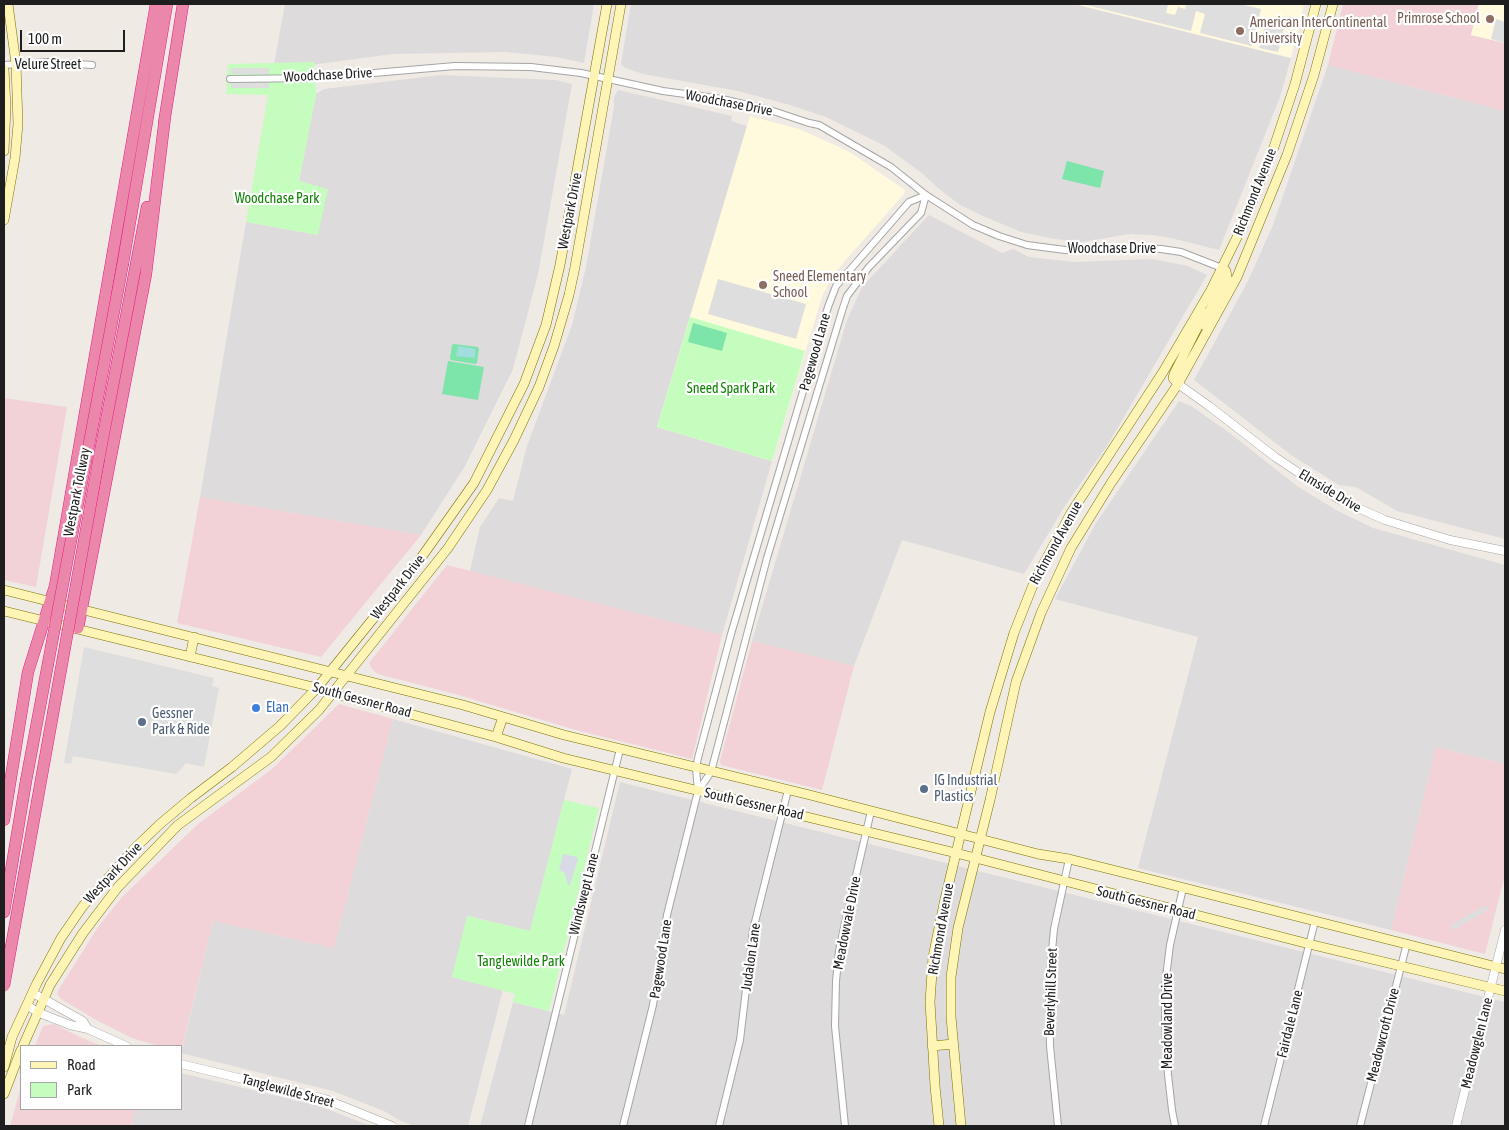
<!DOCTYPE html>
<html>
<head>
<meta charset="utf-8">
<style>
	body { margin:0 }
	#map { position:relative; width:1509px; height:1130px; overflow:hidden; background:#f0eae4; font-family:"Asap Condensed",sans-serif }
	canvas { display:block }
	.frame { position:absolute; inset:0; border:5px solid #1e1e1e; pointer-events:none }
	.legend { position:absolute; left:20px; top:1045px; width:162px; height:65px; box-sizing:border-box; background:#fff; border:1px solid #a5a5a5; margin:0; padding:6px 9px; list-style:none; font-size:15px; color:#1e1e1e }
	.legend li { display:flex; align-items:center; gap:10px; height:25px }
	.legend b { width:25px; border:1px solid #a5a5a5 }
	.scale { position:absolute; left:20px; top:30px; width:105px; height:22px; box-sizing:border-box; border:2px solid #1e1e1e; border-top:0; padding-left:6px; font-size:15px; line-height:18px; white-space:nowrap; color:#1e1e1e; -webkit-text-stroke:4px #fff; paint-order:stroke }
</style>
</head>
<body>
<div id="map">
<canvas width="1509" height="1130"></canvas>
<div class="frame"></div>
<ul class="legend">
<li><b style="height:6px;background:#fdf4b5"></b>Road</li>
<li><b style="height:14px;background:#c4fdbe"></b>Park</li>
</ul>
<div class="scale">100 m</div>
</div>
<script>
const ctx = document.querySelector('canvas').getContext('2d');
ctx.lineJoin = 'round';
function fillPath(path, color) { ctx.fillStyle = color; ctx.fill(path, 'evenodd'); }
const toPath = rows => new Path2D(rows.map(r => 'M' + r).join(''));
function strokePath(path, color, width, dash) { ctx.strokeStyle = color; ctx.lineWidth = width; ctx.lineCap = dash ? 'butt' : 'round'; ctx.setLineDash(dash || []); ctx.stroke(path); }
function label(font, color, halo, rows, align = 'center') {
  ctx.font = font + ' "Asap Condensed",sans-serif'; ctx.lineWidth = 4.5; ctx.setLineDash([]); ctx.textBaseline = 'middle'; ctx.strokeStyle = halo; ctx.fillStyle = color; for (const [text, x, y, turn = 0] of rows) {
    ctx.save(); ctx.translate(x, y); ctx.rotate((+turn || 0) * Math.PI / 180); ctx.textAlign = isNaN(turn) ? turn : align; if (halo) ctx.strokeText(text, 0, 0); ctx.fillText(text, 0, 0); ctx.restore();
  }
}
fillPath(toPath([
	[285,4,594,4,584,63,556,57,506,52,393,54,273,70],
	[631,4,1073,4,1291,58,1280,97,1219,250,1171,238,1152,235,1129,234,1083,242,1055,239,1021,232,983,216,960,205,938,188,923,174,885,146,826,117,790,105,738,91,643,74,625,68,621,64],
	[1328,65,1505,111,1505,539,1397,511,1356,487,1339,485,1291,455,1194,380,1248,281,1273,225],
	[441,75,556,80,572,84,538,274,513,369,465,466,421,535,200,497,246,222,318,235,299,181,316,94,324,89],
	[618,90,732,116,731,121,747,126,657,427,772,461,722,635,470,571,480,527,499,498,513,501,527,446,572,325,586,267,614,107,614,97],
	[929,215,1002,253,1013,249,1029,257,1075,262,1152,259,1188,266,1207,275,1107,446,1066,504,1024,574,902,540,854,666,752,641,847,320,862,287],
	[1179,401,1191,406,1227,431,1297,486,1336,510,1373,528,1505,565,1505,764,1436,747,1391,930,1138,868,1198,637,1055,599,1096,523],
	[393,719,572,769,530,931,468,916,452,977,503,990,468,1126,414,1126,399,1120,384,1111,333,1091,181,1053,213,921,334,948],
	[620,782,1505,1002,1505,1126,480,1126,513,1002,564,1015],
	[181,1073,319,1106,371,1126,131,1126,136,1109,181,1109]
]), '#dddbdc');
fillPath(toPath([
	[1343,4,1479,4,1471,35,1505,43,1505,111,1328,65],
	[4,398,67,407,36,587,4,580],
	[200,497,421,535,321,657,177,623],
	[447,565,722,635,692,759,576,730,455,694,378,674,371,668,369,663],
	[752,641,854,666,822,790,721,765,720,761],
	[339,704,393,719,334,948,213,921,181,1051,181,1046,159,1046,132,1038,98,1021,61,999,57,994,59,989,98,927,122,897,198,824,272,769],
	[1436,747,1505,764,1505,874,1485,954,1391,930],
	[54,1024,82,1038,102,1046,35,1046,43,1026],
	[21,1086,21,1109,136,1109,131,1126,10,1126]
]), '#f2d2d6');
fillPath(toPath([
	[1076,4,1304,4,1291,58],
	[1479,4,1505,4,1505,43,1471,35],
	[750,116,799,129,839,147,851,153,905,190,904,194,844,262,833,276,823,294,772,461,657,427]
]), '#fff9de');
fillPath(toPath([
	[314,62,316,94,299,181,328,189,318,235,246,222,268,95,226,94,228,64],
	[690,317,805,351,772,461,657,427],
	[564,800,599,808,549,1011,513,1002,515,994,452,977,467,916,530,931]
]), '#c4fdbe');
fillPath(toPath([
	[1067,161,1104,171,1100,188,1062,179],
	[693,323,727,333,722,351,688,342],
	[454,344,478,347,479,349,477,363,475,364,451,360,450,358,452,345],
	[448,361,484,367,478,400,442,394]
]), '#7de4aa');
fillPath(toPath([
	[1082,4,1168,4,1166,13,1175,15,1178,7,1185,9,1186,4,1240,4,1261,9,1252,46,1200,33,1205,14,1196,11,1191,31],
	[1496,19,1505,22,1505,43,1491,39],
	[1265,25,1284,29,1278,52,1259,48],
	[231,68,269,68,269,74,231,74],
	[231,82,269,82,269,88,231,88],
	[718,279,806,304,796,339,708,314],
	[84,647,214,678,212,686,219,688,204,767,185,763,184,766,176,774,73,756,71,764,64,763],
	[1486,905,1489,909,1454,930,1451,925]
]), '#dedede');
fillPath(toPath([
	[563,854,577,857,578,859,570,885,568,885,565,873,559,870]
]), '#d8dbe6');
fillPath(toPath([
	[458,346,475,349,475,358,456,356]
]), '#a2dde0');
const minor = toPath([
	[4,65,48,62,92,65],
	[230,79,316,78,455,66,531,67,581,73,663,91,722,99,773,111,809,123,819,125,891,167,926,195,973,225,999,236,1027,245,1065,250,1104,250,1139,248,1161,249,1181,252,1222,268],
	[698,791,711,772,767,558,842,311,847,296,869,267,921,213,926,195],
	[528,1126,620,749],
	[623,1126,653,1005,667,915,698,791,696,768,698,758,731,634,828,307,836,286,909,202,926,195],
	[719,1126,740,1040,753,930,788,790],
	[845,1126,835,1026,836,981,839,951,845,923,871,811],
	[1058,1126,1050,1046,1049,983,1054,929,1069,859],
	[1175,1126,1172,1110,1168,1075,1165,1027,1165,985,1170,945,1183,888],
	[1264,1126,1315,921],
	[1360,1126,1407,943]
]);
const tertiary = toPath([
	[1178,384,1209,406,1275,457,1338,499,1385,520,1450,540,1505,551],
	[33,993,83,1021,88,1029],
	[27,1005,37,1012,70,1025,88,1029,126,1046],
	[181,1064,325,1099,392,1126],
	[1456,1126,1505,930]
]);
const secondary = toPath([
	[4,69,6,107,4,151],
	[4,220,15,158,18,124,16,64,8,4],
	[1206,327,1210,310,1227,277,1226,271,1222,268],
	[1178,384,1173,378,1174,374,1201,320,1201,309],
	[4,590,463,705,564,735,810,795,1038,854,1069,859,1145,878,1505,969],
	[4,611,317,688,346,697,496,737,563,758,956,853,1309,944,1505,991],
	[190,657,194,637],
	[496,737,503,717],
	[23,1046,50,985,83,933,118,887,178,825,271,757,319,710,448,548,487,490,514,440,539,387,554,346,569,295,575,267,621,4],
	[932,1046,953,1044],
	[4,1067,12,1037,37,983,61,938,83,906,135,848,160,824,191,798,232,767,280,726,317,688,411,572,474,483,524,384,546,325,560,265,607,4],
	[4,1094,21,1050],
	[939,1126,935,1086,930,1002,933,957,945,899,990,712,1014,633,1035,580,1071,513,1163,372,1211,290,1244,223,1273,150,1295,84,1316,4],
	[961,1126,951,1017,951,977,958,928,990,800,1016,682,1041,613,1071,548,1111,483,1178,384,1237,277,1287,155,1314,75,1333,4]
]);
const motorway = toPath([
	[164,123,183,4],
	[123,263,167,4],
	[99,458,147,207],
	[78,628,146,274,165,117],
	[4,820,28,672,55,586,156,4],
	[4,912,26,781]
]);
strokePath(minor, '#a5a5a5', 8);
strokePath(tertiary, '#a5a5a5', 9);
strokePath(secondary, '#7b7300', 10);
strokePath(motorway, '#e51a83', 12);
strokePath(minor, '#fff', 6);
strokePath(tertiary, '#fff', 8);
strokePath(secondary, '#fdf4b5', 9);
strokePath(motorway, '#ec87ac', 11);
const motorwayBridge = toPath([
	[26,781,123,263],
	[4,986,99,458]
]);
strokePath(motorwayBridge, '#e51a83', 12, []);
strokePath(motorwayBridge, '#ec87ac', 11);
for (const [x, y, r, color] of [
	[1490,19,5,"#8d6e63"],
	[1240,31,5,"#8d6e63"],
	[763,285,5,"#8d6e63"],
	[256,708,5,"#3f7fe0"],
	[142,722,5,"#5c6f8a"],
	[924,789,5,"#5c6f8a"]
]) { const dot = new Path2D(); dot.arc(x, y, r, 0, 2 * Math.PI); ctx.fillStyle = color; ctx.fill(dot); strokePath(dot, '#fff', 2); }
label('14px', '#785e54', '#fff', [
	["Primrose School",1480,19,"right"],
	["American InterContinental",1250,23],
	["University",1250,39],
	["Sneed Elementary",773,277],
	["School",773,293]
], 'left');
label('14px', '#1e1e1e', '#fff', [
	["Velure Street",48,65],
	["Woodchase Drive",328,75,-3],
	["Woodchase Drive",729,103,11],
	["Richmond Avenue",1255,192,-68],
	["Westpark Drive",570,211,-79],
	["Woodchase Drive",1112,249],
	["Pagewood Lane",815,352,-74],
	["Elmside Drive",1330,491,31],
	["Westpark Tollway",77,492,-79],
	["Richmond Avenue",1056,543,-61],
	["Westpark Drive",398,587,-52],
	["South Gessner Road",362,700,15],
	["South Gessner Road",754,804,13],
	["Westpark Drive",113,873,-47],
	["Windswept Lane",584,894,-76],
	["South Gessner Road",1146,903,14],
	["Meadowvale Drive",847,923,-79],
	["Richmond Avenue",941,929,-80],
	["Judalon Lane",751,957,-82],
	["Pagewood Lane",661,959,-81],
	["Beverlyhill Street",1051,992,-88],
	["Meadowland Drive",1168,1021,-90],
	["Fairdale Lane",1290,1024,-76],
	["Meadowcroft Drive",1383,1035,-76],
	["Meadowglen Lane",1477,1043,-76],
	["Tanglewilde Street",288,1091,15]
]);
label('14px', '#118405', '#fff', [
	["Woodchase Park",277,199],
	["Sneed Spark Park",731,389],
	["Tanglewilde Park",521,962]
]);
label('14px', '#366cbe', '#fff', [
	["Elan",266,708]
], 'left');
label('14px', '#4e5e75', '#fff', [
	["Gessner",152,714],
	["Park & Ride",152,730],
	["IG Industrial",934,781],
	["Plastics",934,797]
], 'left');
</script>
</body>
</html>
